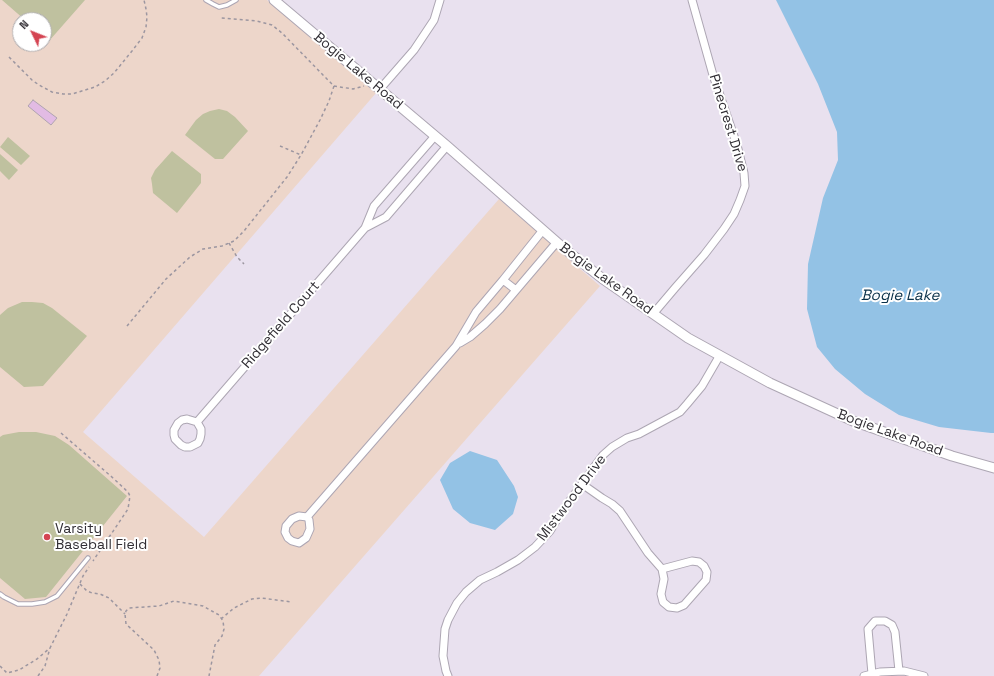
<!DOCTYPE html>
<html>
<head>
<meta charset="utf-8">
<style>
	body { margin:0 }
	#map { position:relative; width:994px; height:676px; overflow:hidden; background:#e9e1ef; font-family:"Space Grotesk",sans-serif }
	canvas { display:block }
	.north { position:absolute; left:12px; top:12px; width:40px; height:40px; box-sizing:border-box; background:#fff; border:1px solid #adabae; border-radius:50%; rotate:313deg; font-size:11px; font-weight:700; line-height:16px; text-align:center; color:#312e34 }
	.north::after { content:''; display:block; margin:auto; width:14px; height:18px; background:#d44452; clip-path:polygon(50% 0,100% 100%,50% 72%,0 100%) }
</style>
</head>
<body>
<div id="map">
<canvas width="994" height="676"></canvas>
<div class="north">N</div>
</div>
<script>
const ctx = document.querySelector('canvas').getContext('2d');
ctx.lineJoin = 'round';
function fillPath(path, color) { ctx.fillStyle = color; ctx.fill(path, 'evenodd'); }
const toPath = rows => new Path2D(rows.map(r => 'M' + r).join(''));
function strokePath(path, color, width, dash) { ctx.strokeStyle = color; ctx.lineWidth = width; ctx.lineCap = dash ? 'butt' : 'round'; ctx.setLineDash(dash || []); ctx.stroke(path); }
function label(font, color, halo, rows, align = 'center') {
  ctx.font = font + ' "Space Grotesk",sans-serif'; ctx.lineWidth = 4; ctx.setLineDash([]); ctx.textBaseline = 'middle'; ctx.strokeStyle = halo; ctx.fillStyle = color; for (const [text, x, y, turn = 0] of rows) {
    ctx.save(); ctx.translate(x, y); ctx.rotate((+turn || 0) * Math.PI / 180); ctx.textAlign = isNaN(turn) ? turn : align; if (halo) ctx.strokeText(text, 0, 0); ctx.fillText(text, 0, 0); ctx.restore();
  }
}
fillPath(toPath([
	[0,0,267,0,376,93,83,432,204,537,499,199,600,286,259,676,0,676],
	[20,20,44,20,44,44,20,44]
]), '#edd6ca');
fillPath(toPath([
	[2,0,85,0,49,41,44,36,44,20,25,20],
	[219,109,227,111,235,117,248,131,223,159,215,159,185,135,196,120,203,114,210,111],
	[8,137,30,156,21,165,0,147],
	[172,151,201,174,201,183,177,213,153,193,152,184,151,178,155,170],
	[0,154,18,170,9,180,0,171],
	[22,302,32,302,43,303,52,308,87,336,43,386,24,387,0,367,0,315,8,308],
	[19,432,36,432,55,436,69,445,127,496,46,597,25,599,0,578,0,437,3,435]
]), '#bfc19f');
fillPath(toPath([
	[776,0,994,0,994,433,991,433,939,427,899,415,865,394,835,369,817,347,807,309,808,264,823,198,838,160,837,132,818,84],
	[470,451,497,460,514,486,518,497,513,514,495,530,470,523,453,509,440,480,450,463]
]), '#93c2e5');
const building = toPath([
	[33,100,57,118,51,125,28,106,33,100]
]);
fillPath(building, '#e2bbe4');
strokePath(building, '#afa4b0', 1);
const lane = toPath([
	[206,0,213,4,219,7,227,5,236,0],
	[0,594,4,597,18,604,32,604,45,602,57,596,88,558]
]);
const street = toPath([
	[380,89,414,50,434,20,440,0],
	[365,228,386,217,447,146],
	[503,280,516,290],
	[653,314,675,288,704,255,724,229,734,214,740,200,745,186,744,173,737,145,713,75,692,0],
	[460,343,470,337,485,324,500,309,557,242],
	[187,419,197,422,201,429,201,434,200,439,198,443,190,447,185,447,181,445,175,439,174,435,174,430,178,423,182,420,187,419],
	[197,422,365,228,374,206,435,136],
	[582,484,602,498,612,504,620,511,648,553,662,569,664,579,661,594,663,602,669,607,677,608,684,605,706,580,707,572,704,566,699,562,692,561,662,569],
	[307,517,309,520,310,529,306,538,299,543,292,541,288,538,285,532,286,526,292,519,299,516,307,517,456,346,476,312,503,280,543,230],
	[872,674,868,629,875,621,885,621,892,625,895,632,899,671],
	[448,676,446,671,443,656,445,629,448,620,457,603,466,592,480,580,497,572,518,560,535,547,550,531,561,513,603,455,612,447,627,438,639,434,680,412,687,404,702,386,720,355],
	[864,676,880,672,904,671,924,676]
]);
const secondary = toPath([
	[274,0,447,146,561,246,603,279,688,338,770,383,853,421,952,456,994,468]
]);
strokePath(lane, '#ada6b3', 5.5);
strokePath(street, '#ada6b3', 9);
strokePath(secondary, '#ada6b3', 11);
strokePath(toPath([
	[9,57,32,80,39,85,52,92,63,94,72,94,95,87,105,81,114,73,132,51,142,38,146,27,147,17,146,9,144,0],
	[334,86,353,89,364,86],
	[280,146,301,155],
	[229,243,237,257,244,264],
	[127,326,166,279,190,257,203,249,222,246,234,241,244,231,287,177,301,155,320,120,329,101,334,86,324,76,282,33,272,25,257,21,221,18],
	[61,433,113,478,128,492,130,496,128,509,93,561],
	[80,584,87,591,92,593,100,594,109,598,125,614],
	[221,619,234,608,252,599,261,598,292,602],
	[0,666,7,673,19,670,37,659,50,648,67,614,83,576,89,567],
	[38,676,45,666,50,648],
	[157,676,160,668,159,660,154,650,126,624,125,614,126,611,129,608,159,606,174,601,203,606,219,615,223,621,224,629,222,636,215,645,209,676]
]), '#9c96a0', 1.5, [3, 3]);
strokePath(lane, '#fff', 3.5);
strokePath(street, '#fff', 7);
strokePath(secondary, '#fff', 9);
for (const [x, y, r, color] of [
	[47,537,4,"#d44452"]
]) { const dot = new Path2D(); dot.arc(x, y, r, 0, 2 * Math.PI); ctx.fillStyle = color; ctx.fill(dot); strokePath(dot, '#fff', 1.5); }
label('14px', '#312e34', '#fff', [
	["Bogie Lake Road",358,71,40],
	["Pinecrest Drive",728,123,73],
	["Bogie Lake Road",606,279,36],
	["Ridgefield Court",281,325,-49],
	["Bogie Lake Road",890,433,20],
	["Mistwood Drive",572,498,-53]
]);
label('14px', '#312e34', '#fff', [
	["Varsity",55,529],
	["Baseball Field",55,545]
], 'left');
label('italic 15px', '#093048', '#fff', [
	["Bogie Lake",900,296]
]);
</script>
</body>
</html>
